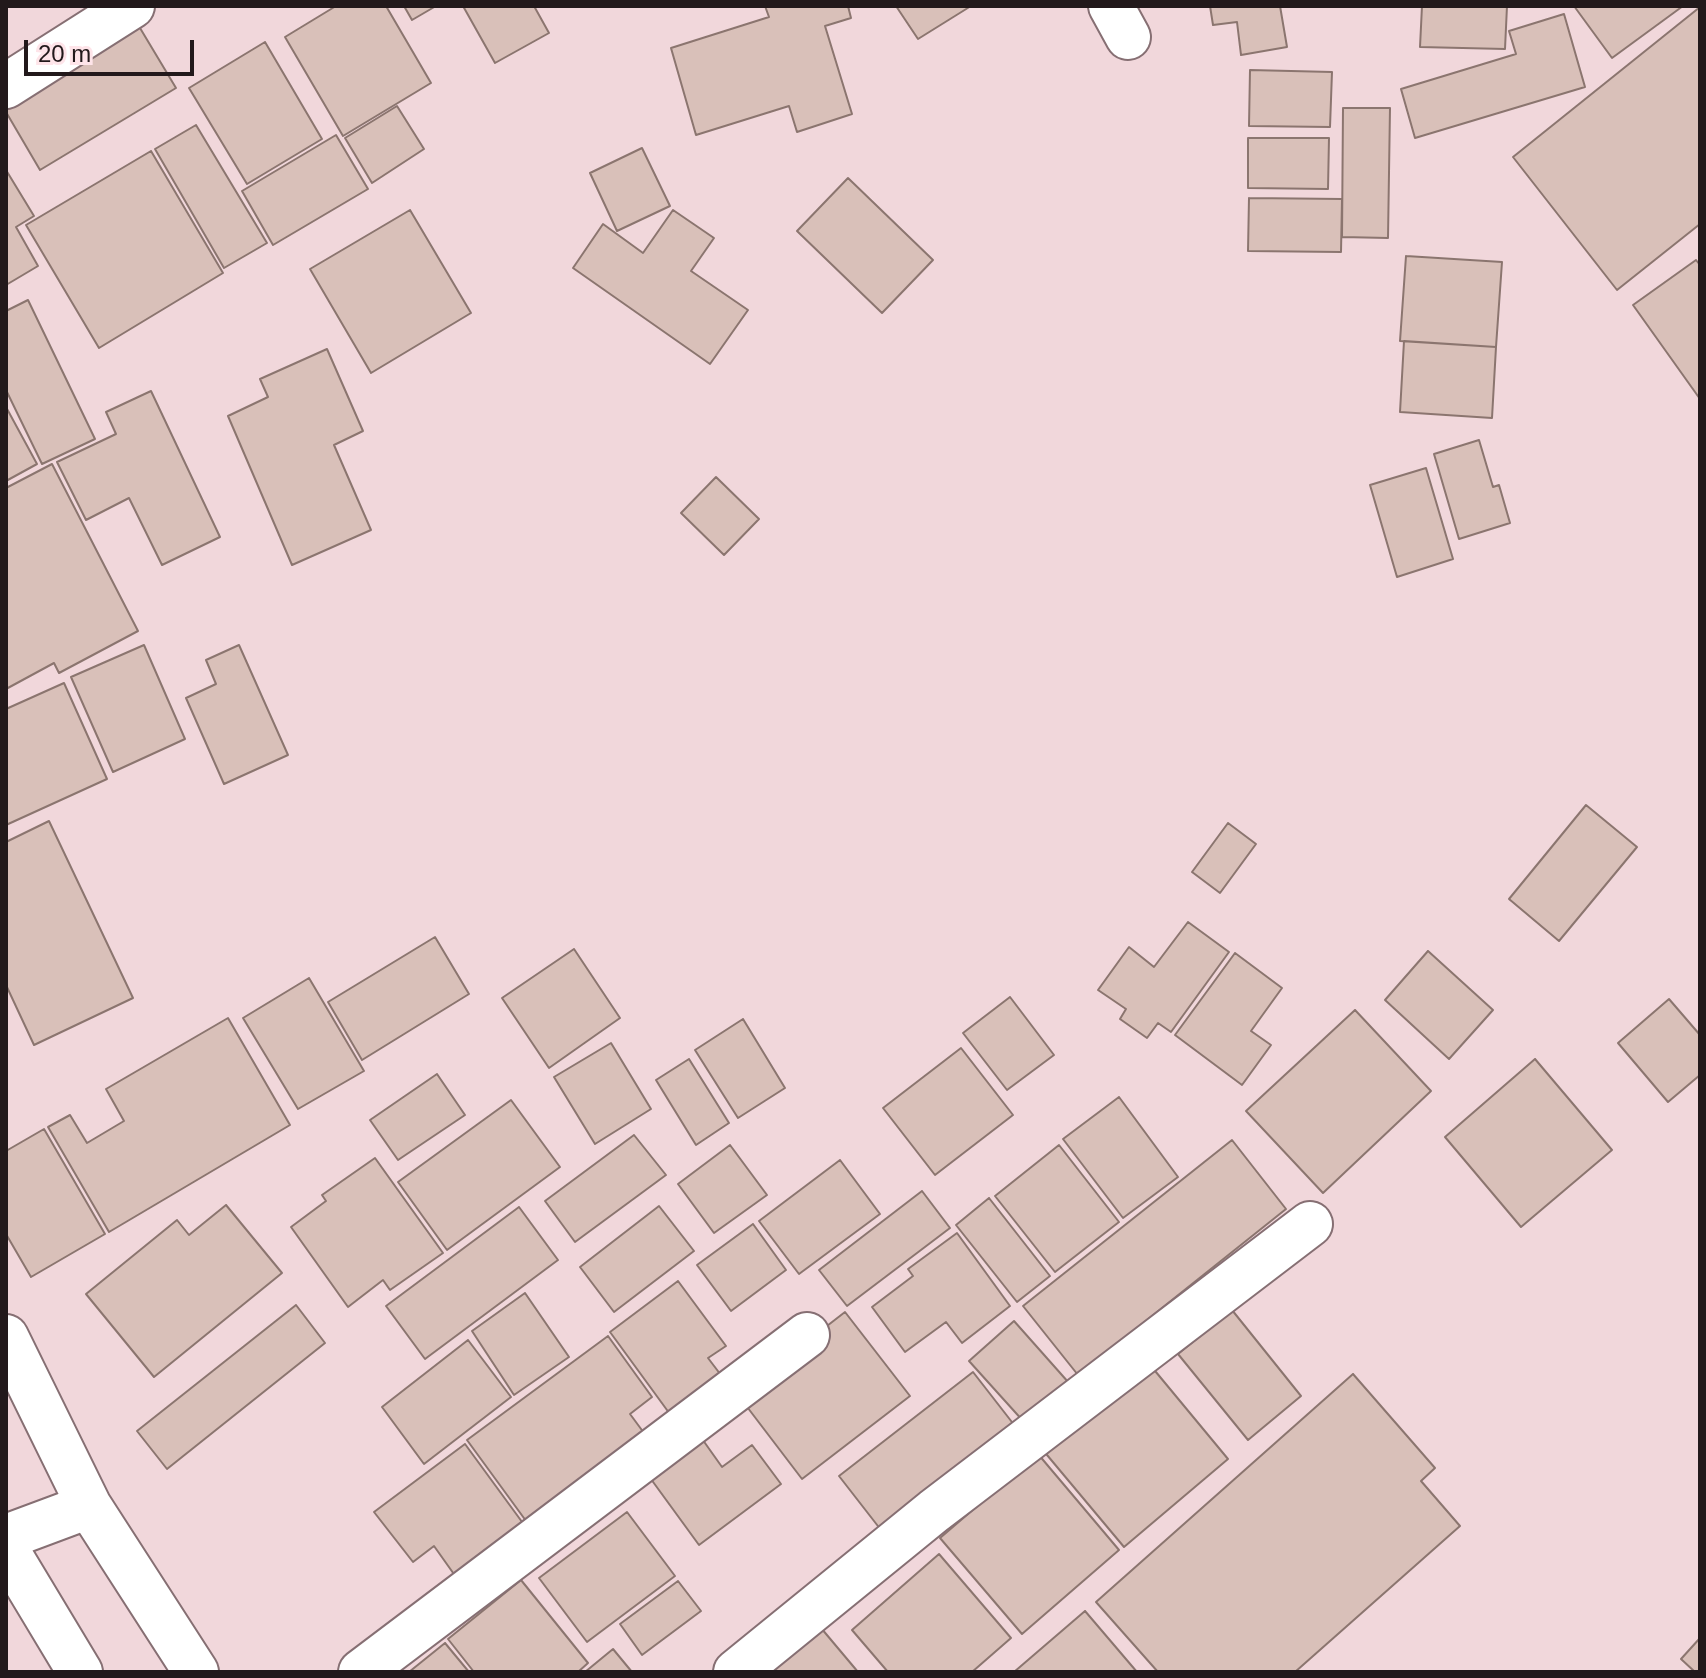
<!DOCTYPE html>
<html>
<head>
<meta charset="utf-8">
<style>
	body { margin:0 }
	#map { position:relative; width:1706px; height:1678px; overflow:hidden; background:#f1d7db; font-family:Helvetica,sans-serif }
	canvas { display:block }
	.frame { position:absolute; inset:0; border:8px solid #22191b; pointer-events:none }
	.scale { position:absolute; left:24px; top:40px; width:170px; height:36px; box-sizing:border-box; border:4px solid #22191b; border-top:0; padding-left:10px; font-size:24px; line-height:28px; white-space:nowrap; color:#22191b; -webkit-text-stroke:6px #fee4e9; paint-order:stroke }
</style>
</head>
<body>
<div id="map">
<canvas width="1706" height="1678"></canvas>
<div class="frame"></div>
<div class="scale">20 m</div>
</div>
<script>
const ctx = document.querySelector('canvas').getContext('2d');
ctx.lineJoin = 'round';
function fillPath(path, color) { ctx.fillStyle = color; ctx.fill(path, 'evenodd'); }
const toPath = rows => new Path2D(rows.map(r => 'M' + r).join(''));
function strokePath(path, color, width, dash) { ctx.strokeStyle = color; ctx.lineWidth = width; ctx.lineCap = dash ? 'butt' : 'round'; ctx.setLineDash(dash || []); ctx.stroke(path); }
const building = toPath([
	[336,6,386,6,431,83,343,136,285,37,336,6],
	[404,6,436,6,412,20,404,6],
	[463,6,534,6,549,33,495,63,463,6],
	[765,6,848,6,851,18,825,26,852,114,797,132,789,106,696,135,671,48,769,17,765,6],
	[896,6,971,6,918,39,896,6],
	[1210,6,1280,6,1287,47,1241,55,1237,22,1213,25,1210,6],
	[1422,6,1507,6,1505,49,1420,47,1422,6],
	[1574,6,1683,6,1612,58,1574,6],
	[1700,7,1700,224,1617,290,1513,157,1700,7],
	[1564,14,1585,87,1415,138,1401,89,1516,54,1509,31,1564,14],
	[137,23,176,88,40,170,6,112,6,100,137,23],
	[265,42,322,139,247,184,189,88,265,42],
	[1250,70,1332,72,1330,127,1249,126,1250,70],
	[397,106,424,149,372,183,345,138,397,106],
	[1343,108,1390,108,1388,238,1342,237,1343,108],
	[196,125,267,243,224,268,155,149,196,125],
	[336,135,368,189,273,245,242,191,336,135],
	[1248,138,1329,138,1328,189,1248,188,1248,138],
	[642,148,670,206,617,231,590,173,642,148],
	[151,151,223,273,99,348,26,225,151,151],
	[6,170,34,216,16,227,38,266,6,285,6,170],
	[848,178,933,260,882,313,797,231,848,178],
	[1249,198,1342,199,1341,252,1248,251,1249,198],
	[410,210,471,313,371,373,310,269,410,210],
	[673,210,714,238,691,271,748,310,710,364,573,268,603,224,643,253,673,210],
	[1406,256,1502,262,1496,347,1400,341,1406,256],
	[1696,260,1700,265,1700,399,1633,305,1696,260],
	[28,300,95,439,42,464,6,390,6,311,28,300],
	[1404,341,1496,347,1492,418,1400,412,1404,341],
	[327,349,363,431,334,445,371,530,292,565,228,416,268,397,260,379,327,349],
	[151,391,220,537,162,565,129,498,86,520,57,462,116,434,106,412,151,391],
	[6,407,37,464,6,481,6,407],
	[1479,440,1493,487,1499,485,1510,523,1459,539,1434,454,1479,440],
	[52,464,138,631,59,673,54,663,6,689,6,488,52,464],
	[1426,468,1453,559,1397,577,1370,485,1426,468],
	[716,477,759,519,724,555,681,513,716,477],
	[144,645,185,739,113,772,71,677,144,645],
	[239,645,288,755,224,784,186,698,216,684,206,660,239,645],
	[64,683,107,779,6,825,6,709,64,683],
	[1586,805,1637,847,1559,941,1509,899,1586,805],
	[49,821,133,998,34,1045,6,985,6,842,49,821],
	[1228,823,1256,844,1220,893,1192,872,1228,823],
	[1188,922,1229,952,1171,1032,1158,1023,1147,1038,1120,1019,1126,1009,1098,990,1129,947,1154,967,1188,922],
	[435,937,469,994,362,1060,328,1002,435,937],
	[574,949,620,1018,549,1068,502,998,574,949],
	[1428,951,1493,1010,1449,1059,1385,1000,1428,951],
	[1235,953,1282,988,1251,1031,1271,1045,1242,1085,1175,1035,1235,953],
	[309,978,364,1071,298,1109,243,1018,309,978],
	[1010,997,1054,1055,1007,1090,963,1033,1010,997],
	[1669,999,1700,1035,1700,1075,1668,1102,1618,1043,1669,999],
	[1355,1010,1431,1091,1323,1193,1246,1111,1355,1010],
	[228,1018,290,1125,109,1232,48,1127,70,1115,87,1143,124,1121,106,1089,228,1018],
	[743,1019,785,1088,738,1118,695,1050,743,1019],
	[611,1043,651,1109,595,1144,554,1077,611,1043],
	[961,1048,1013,1115,935,1175,883,1108,961,1048],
	[689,1059,729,1123,696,1145,656,1080,689,1059],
	[1535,1059,1612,1150,1521,1227,1445,1137,1535,1059],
	[437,1074,465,1115,398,1160,370,1120,437,1074],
	[1119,1097,1178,1177,1123,1218,1063,1139,1119,1097],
	[511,1100,560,1167,447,1250,398,1182,511,1100],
	[44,1129,105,1234,31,1277,6,1234,6,1151,44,1129],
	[634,1135,666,1175,575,1242,545,1201,634,1135],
	[1232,1140,1286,1209,1078,1375,1023,1306,1232,1140],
	[730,1145,767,1195,714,1233,678,1184,730,1145],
	[1059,1145,1119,1222,1055,1272,995,1196,1059,1145],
	[375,1158,443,1253,390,1290,383,1280,348,1307,291,1227,326,1201,322,1195,375,1158],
	[840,1160,880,1214,799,1274,759,1221,840,1160],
	[922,1191,950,1228,847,1306,819,1270,922,1191],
	[989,1198,1050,1276,1017,1302,956,1225,989,1198],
	[226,1205,282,1273,154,1377,86,1294,177,1220,189,1235,226,1205],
	[659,1206,694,1251,614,1312,580,1267,659,1206],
	[519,1207,558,1260,425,1359,386,1306,519,1207],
	[753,1224,786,1270,731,1311,697,1265,753,1224],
	[957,1233,1010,1306,962,1343,946,1322,905,1352,872,1307,913,1276,908,1269,957,1233],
	[678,1281,726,1346,708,1358,727,1383,675,1421,610,1332,678,1281],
	[525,1293,569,1357,514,1395,472,1331,525,1293],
	[296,1305,325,1343,167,1469,137,1431,296,1305],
	[1232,1310,1301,1396,1248,1440,1178,1354,1232,1310],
	[845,1312,910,1396,802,1479,738,1395,845,1312],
	[1014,1321,1069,1383,1024,1422,969,1361,1014,1321],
	[608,1336,652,1397,630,1414,647,1437,529,1525,467,1440,608,1336],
	[468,1340,511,1397,424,1464,382,1407,468,1340],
	[1146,1360,1228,1459,1124,1547,1042,1449,1146,1360],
	[973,1372,1015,1426,881,1530,839,1476,973,1372],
	[1353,1374,1435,1468,1421,1481,1460,1526,1295,1672,1158,1672,1096,1602,1353,1374],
	[700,1436,722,1467,752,1445,781,1484,699,1545,648,1475,700,1436],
	[465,1444,525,1526,456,1577,434,1546,413,1562,374,1512,465,1444],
	[1038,1454,1119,1550,1022,1634,940,1538,1038,1454],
	[627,1512,675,1576,587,1642,539,1578,627,1512],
	[939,1554,1011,1638,972,1672,888,1672,852,1630,939,1554],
	[521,1580,588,1663,578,1672,474,1672,448,1639,521,1580],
	[678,1581,701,1611,642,1655,620,1624,678,1581],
	[1085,1611,1137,1672,1014,1672,1085,1611],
	[816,1622,858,1672,757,1672,816,1622],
	[1700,1638,1700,1672,1695,1672,1681,1659,1700,1638],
	[445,1643,469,1672,409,1672,445,1643],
	[613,1649,632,1672,585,1672,613,1649]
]);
fillPath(building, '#d9c0b9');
strokePath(building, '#8b756f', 2);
const minor = toPath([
	[1111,6,1128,37],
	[361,1672,807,1335],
	[736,1672,934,1511,1310,1224]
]);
const major = toPath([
	[6,86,132,6],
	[6,1337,89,1506,196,1672],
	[6,1537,89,1506],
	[6,1549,80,1672]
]);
strokePath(minor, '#866f73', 48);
strokePath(major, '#866f73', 48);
strokePath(minor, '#fff', 44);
strokePath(major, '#fff', 44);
</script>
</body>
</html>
